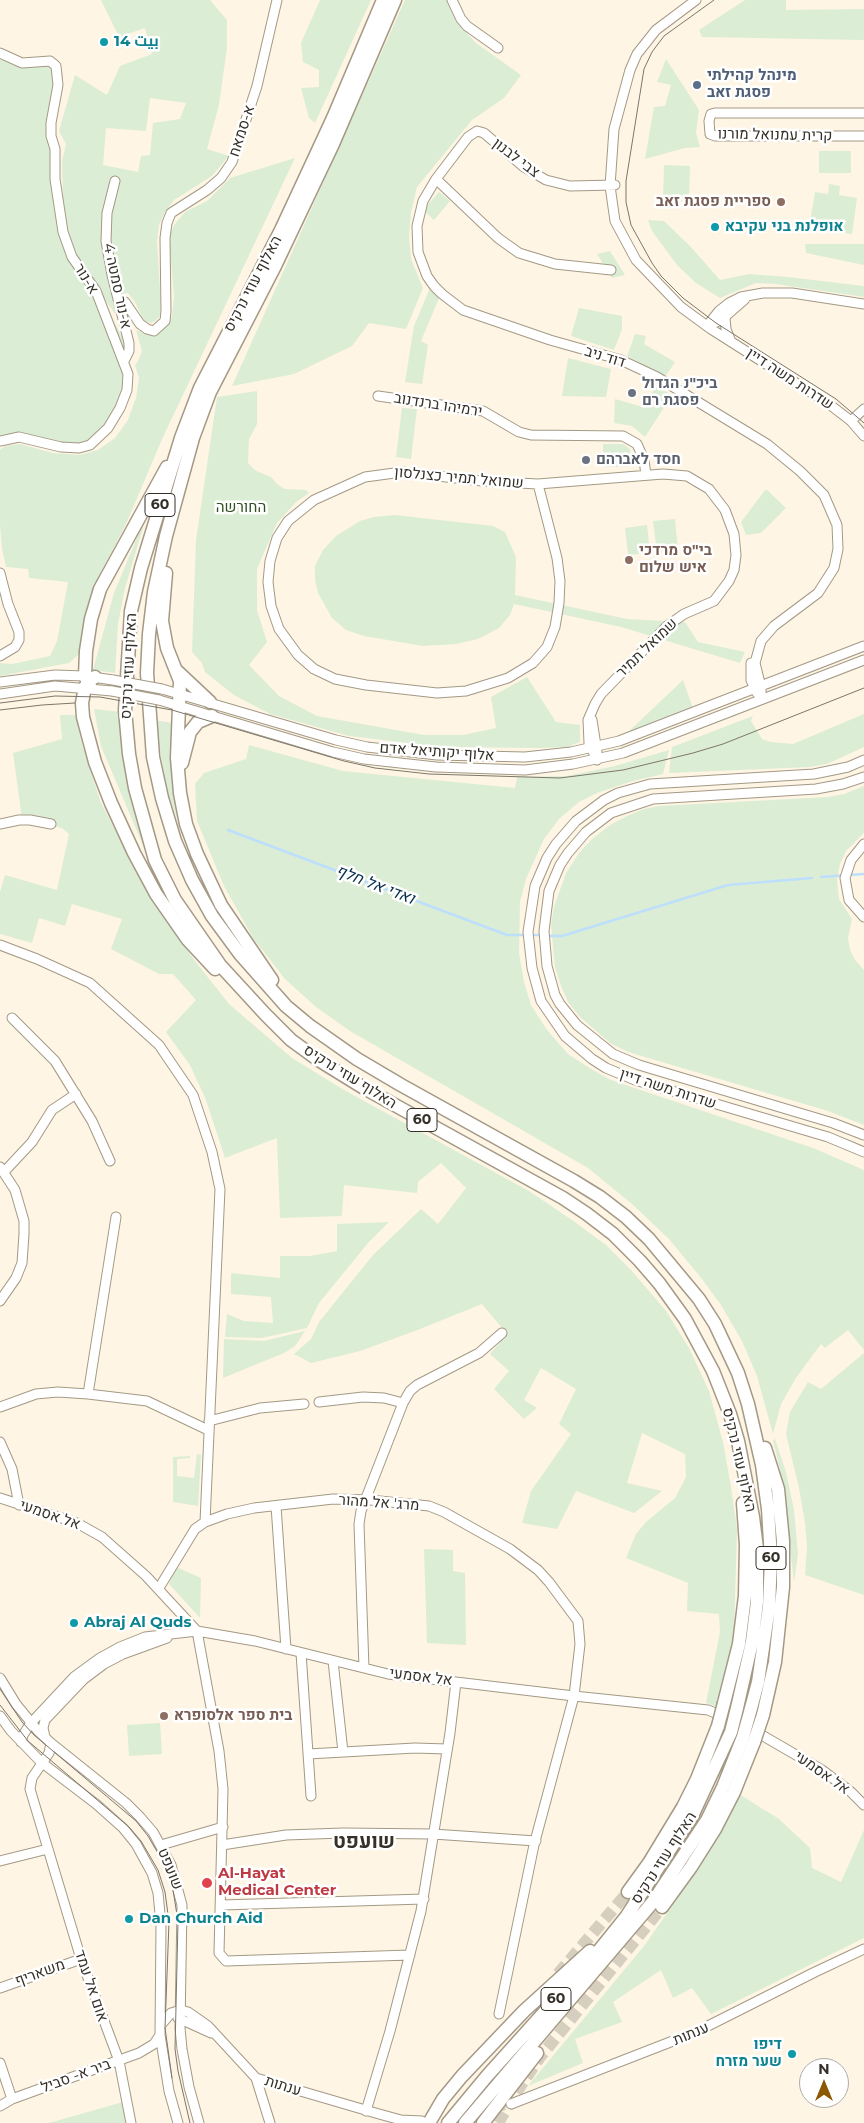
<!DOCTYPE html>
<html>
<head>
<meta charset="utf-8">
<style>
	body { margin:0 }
	#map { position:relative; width:864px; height:2123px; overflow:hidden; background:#fef5e4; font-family:Montserrat,sans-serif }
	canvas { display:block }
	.north { position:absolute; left:799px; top:2058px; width:50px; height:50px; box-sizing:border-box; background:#fff; border:1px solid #aeaca9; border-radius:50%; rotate:0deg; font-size:14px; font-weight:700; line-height:20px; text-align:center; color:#353028 }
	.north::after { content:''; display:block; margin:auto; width:18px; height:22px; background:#8b5804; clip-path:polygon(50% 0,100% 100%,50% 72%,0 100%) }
</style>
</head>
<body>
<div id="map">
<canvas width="864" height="2123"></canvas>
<div class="north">N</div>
</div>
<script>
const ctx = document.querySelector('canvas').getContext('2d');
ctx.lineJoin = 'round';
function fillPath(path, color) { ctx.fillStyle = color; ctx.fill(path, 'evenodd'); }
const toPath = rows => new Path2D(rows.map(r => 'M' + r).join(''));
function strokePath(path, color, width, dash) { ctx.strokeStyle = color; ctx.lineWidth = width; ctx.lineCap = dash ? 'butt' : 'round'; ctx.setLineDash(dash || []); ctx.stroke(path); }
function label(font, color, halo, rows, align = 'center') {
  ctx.font = font + ' Montserrat,Cairo,Heebo,sans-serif'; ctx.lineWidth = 5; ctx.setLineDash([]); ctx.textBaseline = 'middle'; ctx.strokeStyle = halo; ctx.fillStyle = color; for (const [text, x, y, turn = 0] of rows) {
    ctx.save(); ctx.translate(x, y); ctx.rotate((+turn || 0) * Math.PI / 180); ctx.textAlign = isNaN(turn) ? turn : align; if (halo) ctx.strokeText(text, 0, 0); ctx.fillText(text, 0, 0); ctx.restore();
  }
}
fillPath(toPath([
	[101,0,210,0,227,20,227,47,219,105,207,149,229,156,212,176,174,200,165,212,159,225,157,241,161,306,161,314,156,321,151,323,144,321,135,302,128,293,117,296,115,314,92,281,125,342,124,388,116,411,90,445,0,440,0,50,22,66,56,61,63,75,62,90,53,122,55,142,60,150,55,170,63,210,62,161,66,144,59,131,75,75,107,95,120,66,152,54,145,28,119,37],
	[150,98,186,103,180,119,153,123,150,155,141,156,138,172,103,165,106,128,146,131],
	[320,0,371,0,315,123,309,118,301,88,319,87,319,70,303,62,301,43],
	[405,0,449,0,463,29,476,43,521,75,504,98,472,120,417,187,411,212,409,236,411,259,423,288,406,329,369,323,352,346,294,374,232,386],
	[745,0,786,0,786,10,864,9,864,40,702,37,699,30],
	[666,59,699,110,696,133,700,147,685,148,645,159,654,107,665,106,671,85,657,82],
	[819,151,851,151,851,173,819,173],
	[295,158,163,437,126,524,99,575,89,602,79,654,69,663,0,676,0,663,12,664,50,656,57,641,68,582,29,578,28,569,6,567,2,549,0,525,0,450,5,446,20,444,53,453,79,455,98,450,115,438,128,420,136,398,139,378,135,365,138,361,142,351,136,330,144,334,155,334,165,327,172,316,174,297,169,237,174,225,185,212,207,201,230,178],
	[664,165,690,166,689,201,663,200],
	[829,184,840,186,839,195,857,198,852,234,809,228,815,192,828,194],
	[439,192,450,201,434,220,423,210],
	[648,220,664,221,690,246,720,280,749,274,788,277,864,286,864,297,776,284,756,283,720,298,696,283,677,265,652,231],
	[805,244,864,244,864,265,806,253],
	[610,251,625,275,612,278,597,254],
	[430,288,440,296,421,341,428,345,422,384,405,382,414,326],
	[579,308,622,316,622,329,614,350,571,336],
	[635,334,646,336,644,344,675,362,665,377,627,356],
	[568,358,611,369,606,397,562,396],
	[656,386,672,395,645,437,632,426,614,423,615,399,643,407],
	[257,391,257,424,249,439,248,463,256,471,271,477,277,484,285,489,306,490,309,493,296,502,277,523,257,569,257,610,267,642,249,665,279,696,317,716,424,735,463,735,496,728,491,697,527,677,556,722,580,725,580,742,567,747,540,748,442,747,349,736,270,714,234,695,205,672,202,663,192,652,196,540,217,397],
	[402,408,417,409,411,459,396,457],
	[603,444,623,444,630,449,633,464,630,467,604,467],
	[766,489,786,508,761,533,746,535,741,522],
	[148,511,125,588,118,624,115,673,93,670,114,593],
	[395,515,493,526,505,532,516,557,515,595,627,619,685,622,698,642,745,652,740,663,621,627,514,604,510,615,499,628,478,639,456,644,423,646,364,636,346,630,332,618,318,593,315,580,315,566,323,550,336,536,360,521,374,517],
	[675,519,678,551,657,553,653,521],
	[647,525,650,553,628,555,625,528],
	[683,680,693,708,625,735],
	[94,709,120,712,150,862,101,746],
	[864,714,864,747,827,764,810,767,669,773,672,747,753,716,751,721,762,739,771,742,793,744],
	[60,715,75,715,82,745,101,803,151,898,195,961,229,1004,292,1058,344,1090,529,1191,572,1220,606,1245,631,1270,666,1311,689,1348,709,1391,723,1442,731,1487,737,1529,734,1633,718,1707,706,1703,720,1632,719,1614,687,1611,688,1583,626,1558,636,1534,646,1522,675,1498,686,1477,685,1454,642,1433,627,1483,662,1491,634,1513,576,1491,557,1529,522,1523,531,1491,571,1434,559,1424,576,1389,541,1368,524,1400,537,1408,524,1419,494,1389,509,1371,490,1354,507,1334,482,1304,415,1331,360,1351,311,1363,294,1354,311,1339,319,1322,373,1255,421,1209,438,1224,466,1188,441,1163,418,1182,417,1193,344,1185,342,1216,280,1218,277,1138,225,1158,206,1100,190,1065,166,1032,196,1000,173,974,159,974,111,949,122,919,72,904,65,926,39,918,32,943,0,934,0,892,5,875,57,890,69,834,62,828,22,819,13,753,62,739],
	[154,720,172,723,173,793,187,847,168,792],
	[249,745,343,771,515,788,517,777,567,776,615,766,669,750,663,774,633,781,597,793,579,802,559,819,544,839,526,879,520,902,519,953,524,982,531,1005,547,1030,568,1054,591,1069,611,1080,813,1148,864,1170,864,1350,848,1330,825,1348,821,1344,796,1378,781,1404,773,1434,757,1376,742,1341,721,1305,702,1279,669,1239,632,1204,588,1168,350,1031,316,1007,285,979,253,938,224,886,197,821,195,784,204,773,246,759],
	[864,786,864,833,846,851,840,864,837,879,839,899,852,919,848,938,850,950,855,960,864,970,864,1125,828,1111,628,1052,610,1043,579,1016,568,1002,561,986,555,967,551,925,554,907,566,873,579,853,592,839,610,825,627,816,644,809,659,806,828,797,844,794],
	[389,1222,368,1243,319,1303,307,1328,262,1338,225,1337,227,1314,244,1321,273,1323,271,1297,231,1294,231,1273,280,1278,280,1256,310,1256,337,1251,337,1224],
	[305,1331,295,1346,284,1353,223,1378,224,1339,264,1341],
	[864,1353,864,1595,805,1575,807,1546,805,1523,799,1488,786,1434,790,1412,808,1382,821,1389],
	[775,1439,786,1472,794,1510,798,1554,794,1582,783,1482,773,1440],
	[197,1454,201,1455,198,1506,173,1502,173,1457,190,1456,190,1458,177,1459,177,1476,194,1478],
	[424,1549,453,1550,453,1571,465,1573,466,1645,427,1643],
	[176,1567,201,1578,200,1618,169,1584],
	[160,1723,162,1754,129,1756,127,1725],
	[739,1794,779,1819,810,1848,812,1868,841,1882,864,1830,864,1938,711,2014,692,1988,673,1998,661,1970,613,2002,622,2022,575,2039,583,2063,528,2086,644,1946,689,1882,711,1847],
	[123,2102,127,2123,49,2123]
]), '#dcedd5');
strokePath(toPath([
	[228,830,507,935,524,935],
	[821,877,864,874],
	[534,935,539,935],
	[549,936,562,936,728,885,812,878]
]), '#bddffc', 2.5);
strokePath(toPath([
	[470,2115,511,2104]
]), '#d6cebe', 9, [9, 4.5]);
strokePath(toPath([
	[558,1974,628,1892],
	[498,2123,515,2094,540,2057,662,1907]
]), '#d6cebe', 12, [12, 6]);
const minor = toPath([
	[452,0,461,19,467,26,498,48],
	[696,0,656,30,637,54,630,70,614,129,610,186,615,221,636,260,681,307,711,329,829,404,851,421,864,436],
	[0,53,22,63,50,61,56,66,58,85,51,123,51,136,55,149,55,179,63,232,72,257,96,291,128,374,127,390,120,408,108,428,90,445,79,448,61,447,19,437,0,441],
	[864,113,715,113,711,114,709,121,710,134,715,136,864,136],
	[436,179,498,238,519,253,555,264,611,270],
	[115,181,107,213,106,241,112,275,129,343,129,351,124,361],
	[615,185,570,186,546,180,524,167,484,133,477,131,468,137,436,179,423,201,417,226,418,252,427,276,434,286,442,294,463,310,550,340,621,360,657,377,767,444,800,471,824,495,837,525,838,549,834,568,818,593,774,626,761,641,755,663,761,687,761,698],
	[119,302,125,302,140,324,147,329,154,331,165,321,166,311,165,238,167,223,171,213,207,190,221,178,232,162,257,86,277,0],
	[725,317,726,329,731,342],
	[707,326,719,311,729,303,741,297,763,293,792,293,864,304],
	[707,326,721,320,745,299],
	[378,396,483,411,519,432,531,435,623,436,637,444,644,460,646,475],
	[851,421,864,409],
	[538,484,557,558,560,581,559,603,555,627,547,647,533,663,508,678,466,691,437,693,366,685,335,679,314,669,298,655,279,629,271,606,268,582,270,561,277,538,288,521,314,500,365,477,402,472,482,481,538,484,663,474,687,476,709,489,725,510,734,534,736,555,734,570,729,581,714,601,684,614,667,626,601,694,595,704,588,720,589,743,597,760],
	[0,573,8,604,19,632,19,640,15,647,0,656],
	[751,663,751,680,757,693],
	[0,682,55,675,85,676,113,680],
	[162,689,336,740,367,747,437,755,525,757,571,752,619,741,864,646],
	[0,694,55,686,112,691],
	[159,700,333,752,364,759,436,767,525,770,573,764,623,753,864,660],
	[592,720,597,752],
	[864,760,848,767,814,774,650,784,618,793,604,800,576,821,556,844,547,858,535,886,528,932,532,968,541,1001,565,1036,592,1059,606,1068,635,1080,828,1137,864,1152],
	[864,777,843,784,816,789,653,799,611,813,586,832,568,853,560,865,549,891,544,931,547,966,555,995,560,1004,577,1025,613,1054,639,1065,833,1123,864,1135],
	[0,824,19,820,30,820,51,824],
	[864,844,851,860,845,878,849,900,864,917],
	[0,945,37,959,90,983,159,1045,193,1095,212,1152,220,1189,205,1522],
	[12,1018,55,1061,92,1121,110,1161],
	[0,1167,15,1190,24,1221,24,1234,22,1263,16,1278,0,1301],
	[4,1172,32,1142,52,1110,76,1094],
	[88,1394,116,1217],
	[319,1402,363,1397,384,1398,403,1403],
	[0,1407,36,1394,58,1392,88,1394,147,1401,208,1430],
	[209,1421,260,1408,304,1404],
	[0,1442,12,1469,19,1505],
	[0,1498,77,1523,102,1537,146,1576,197,1631,219,1751,223,1789,219,1953,226,1961,410,1955],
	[276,1506,286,1649],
	[159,1588,195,1529,205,1522,227,1514,254,1508,333,1499,370,1500,429,1506,444,1512,510,1549,538,1570,549,1582,578,1621,580,1644,574,1696,534,1845,499,2014],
	[301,1653,311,1796],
	[333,1661,343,1752],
	[364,1668,359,1524,361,1511,403,1403,410,1391,417,1385,479,1353,502,1333],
	[0,1678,16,1704,38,1731,51,1743,126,1803,140,1817,153,1832,171,1865,182,1905,180,2028,182,2049,189,2087,199,2123],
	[0,1716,11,1731,41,1762,96,1804,123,1828,136,1844,152,1873,158,1893,161,1924,160,2035,169,2091,178,2123],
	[753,1730,822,1770,851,1792,864,1805],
	[45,1737,43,1728,45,1720,84,1679,104,1664,123,1654,167,1638],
	[21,1742,23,1735,31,1723,74,1677,100,1658,120,1647,145,1637,197,1631,255,1641,388,1674,574,1696,708,1710,739,1723],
	[308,1754,415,1748,447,1749],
	[161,1845,223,1827],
	[222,1845,286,1835,343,1833,433,1834,536,1841],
	[48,1849,81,1959,119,2061,131,2123],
	[0,1861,48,1849,30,1789,32,1778,49,1753,51,1743],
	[221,1905,424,1899],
	[0,1988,81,1959],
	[178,2018,211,2033],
	[160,2026,171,2013,181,2010,188,2012,208,2026,256,2078,379,2114,401,2120,422,2121],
	[0,2063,12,2099],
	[256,2078,270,2123],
	[511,2104,696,2032,815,1972,864,1949],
	[0,2106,12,2099,139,2053,154,2044,160,2035],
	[366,2111,390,2031,421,1911,450,1733,456,1682]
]);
const highway = toPath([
	[383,0,333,118,281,230,200,388,181,438,141,568,131,611,125,710,129,754,135,788,155,860,175,900,220,965,265,1014,291,1040,317,1059,364,1088,563,1198,587,1214,613,1234,640,1261,659,1283,685,1319,713,1371,730,1414,738,1441,753,1517,757,1549,757,1602,752,1642,737,1708],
	[395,0,333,144,275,266,210,392,193,438,166,536,154,592,149,634,147,673,153,757,162,798,175,841,192,880,212,916,240,954,286,1006,310,1026,357,1059,401,1085,574,1181,600,1197,626,1217,649,1239,699,1299,715,1324,738,1373,748,1404,762,1465,768,1509,771,1559,769,1607,758,1682,750,1712],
	[166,573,162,621,167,648,180,681,177,758,180,793,186,824,197,854,221,905,272,980],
	[177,671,210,702],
	[95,677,89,681,85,687,82,703,83,717,95,762,111,803,134,853,156,894,188,940,215,969],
	[90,686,85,676,86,651,91,619,100,589,167,467],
	[182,763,190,732,198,722,212,716],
	[724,1703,739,1644,745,1596,746,1545,743,1503],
	[763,1715,775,1662,783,1587,783,1541,778,1489,765,1448],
	[628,1892,649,1863,683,1807,697,1779,718,1726],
	[662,1907,691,1867,715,1829,734,1792,754,1742],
	[429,2123,443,2099,462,2076,524,2011,590,1951],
	[448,2123,487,2076,593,1958,626,1917,693,1814,731,1732],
	[465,2123,652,1903,707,1820,723,1787,743,1737],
	[483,2123,537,2053]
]);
strokePath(minor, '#a49985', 11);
strokePath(highway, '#a49985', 15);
strokePath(minor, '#fff', 9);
strokePath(highway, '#fff', 12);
strokePath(toPath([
	[714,0,664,36,652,52,644,69,626,181,626,202,631,225,652,263,661,276,683,298,716,323,836,399,864,423],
	[0,703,55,696,100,697,172,710,344,761,375,768,429,774,560,778,623,770,693,753,723,744,864,688],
	[0,710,42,705,75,703],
	[0,1689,22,1722,34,1735,136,1821,148,1836,166,1867,173,1890,178,1921,175,2049,178,2071,190,2123],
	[0,1705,28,1741,129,1827,141,1841,158,1870,165,1892,169,1922,165,2028,172,2078]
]), '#7d766b', 1);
const minorBridge = toPath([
	[113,680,162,689],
	[112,691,159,700]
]);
const highwayBridge = toPath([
	[718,1726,724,1703],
	[731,1732,737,1708],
	[743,1737,750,1712],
	[754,1742,763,1715]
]);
strokePath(minorBridge, '#a49985', 11, []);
strokePath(highwayBridge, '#a49985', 15, []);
strokePath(minorBridge, '#fff', 9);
strokePath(highwayBridge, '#fff', 12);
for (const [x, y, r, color] of [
	[104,42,5,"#0f9aa8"],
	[697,85,5,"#5c6f8a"],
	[781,202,5,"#8d6e63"],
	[715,227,5,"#0f9aa8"],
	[632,393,5,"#6b7280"],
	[586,460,5,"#6b7280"],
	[629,560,5,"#8d6e63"],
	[74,1623,5,"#0f9aa8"],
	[164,1716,5,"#8d6e63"],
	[207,1883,6,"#e0444e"],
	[129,1919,5,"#0f9aa8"],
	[792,2054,5,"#0f9aa8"]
]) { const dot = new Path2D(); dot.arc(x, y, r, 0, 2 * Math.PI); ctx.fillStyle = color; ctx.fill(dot); strokePath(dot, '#fff', 2); }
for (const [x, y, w] of [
	[160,505,30],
	[422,1120,30],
	[771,1558,30],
	[556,1999,30]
]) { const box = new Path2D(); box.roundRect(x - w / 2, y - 11.5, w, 23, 4); ctx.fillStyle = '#fff'; ctx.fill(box); strokePath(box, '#353028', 1); }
label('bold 14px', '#353028', null, [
	["60",160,505],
	["60",422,1120],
	["60",771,1558],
	["60",556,1999]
]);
label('bold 15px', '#0d838f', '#fff', [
	["بيت 14",114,42],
	["אופלנת בני עקיבא",725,227],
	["Abraj Al Quds",84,1623],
	["Dan Church Aid",139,1919],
	["דיפו",782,2045,"right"],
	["שער מזרח",782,2062,"right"]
], 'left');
label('bold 15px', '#4e5e75', '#fff', [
	["מינהל קהילתי",707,76],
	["פסגת זאב",707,93]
], 'left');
label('15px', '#353028', '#fff', [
	["א-סמאח",242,131,-72],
	["קרית עמנואל מורנו",775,135,1],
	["צבי לבנון",516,158,37],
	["א-נור",86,279,58],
	["האלוף עוזי נרקיס",253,284,-62],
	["א-נור סמטה 4",117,286,78],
	["דוד ניב",605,357,17],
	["שדרות משה דיין",790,379,33],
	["ירמיהו ברנדנוב",438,405,9],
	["שמואל תמיר כצנלסון",459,478,5],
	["שמואל תמיר",647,648,-44],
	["האלוף עוזי נרקיס",129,666,-87],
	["אלוף יקותיאל אדם",437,752,4],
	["האלוף עוזי נרקיס",350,1077,32],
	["שדרות משה דיין",668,1089,18],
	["האלוף עוזי נרקיס",739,1460,77],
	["מרג' אל מהור",379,1503,4],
	["אל אסמעי",50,1515,19],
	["אל אסמעי",421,1677,7],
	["אל אסמעי",822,1773,35],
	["האלוף עוזי נרקיס",664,1858,-57],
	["שועפט",170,1869,68],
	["משאריף",40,1973,-20],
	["אום אל עמד",91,1986,71],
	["ענתות",691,2034,-23],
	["ביר א- סביל",76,2076,-20],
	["ענתות",283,2086,17]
]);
label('bold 15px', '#785e54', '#fff', [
	["ספריית פסגת זאב",771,202,"right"],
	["בי\"ס מרדכי",639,551],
	["איש שלום",639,568],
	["בית ספר אלסופרא",174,1716]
], 'left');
label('bold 15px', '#5b616d', '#fff', [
	["ביכ\"נ הגדול",642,384],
	["פסגת רם",642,401],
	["חסד לאברהם",596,460]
], 'left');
label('15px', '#2f5020', '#fff', [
	["החורשה",241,508]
]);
label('bold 15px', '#be3a42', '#fff', [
	["Al-Hayat",218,1874],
	["Medical Center",218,1891]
], 'left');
label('italic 16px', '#052e4b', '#fff', [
	["ואדי אל חלף",375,885,21]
]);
label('bold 20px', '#353028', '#fff', [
	["שועפט",364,1842]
]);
</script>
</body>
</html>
